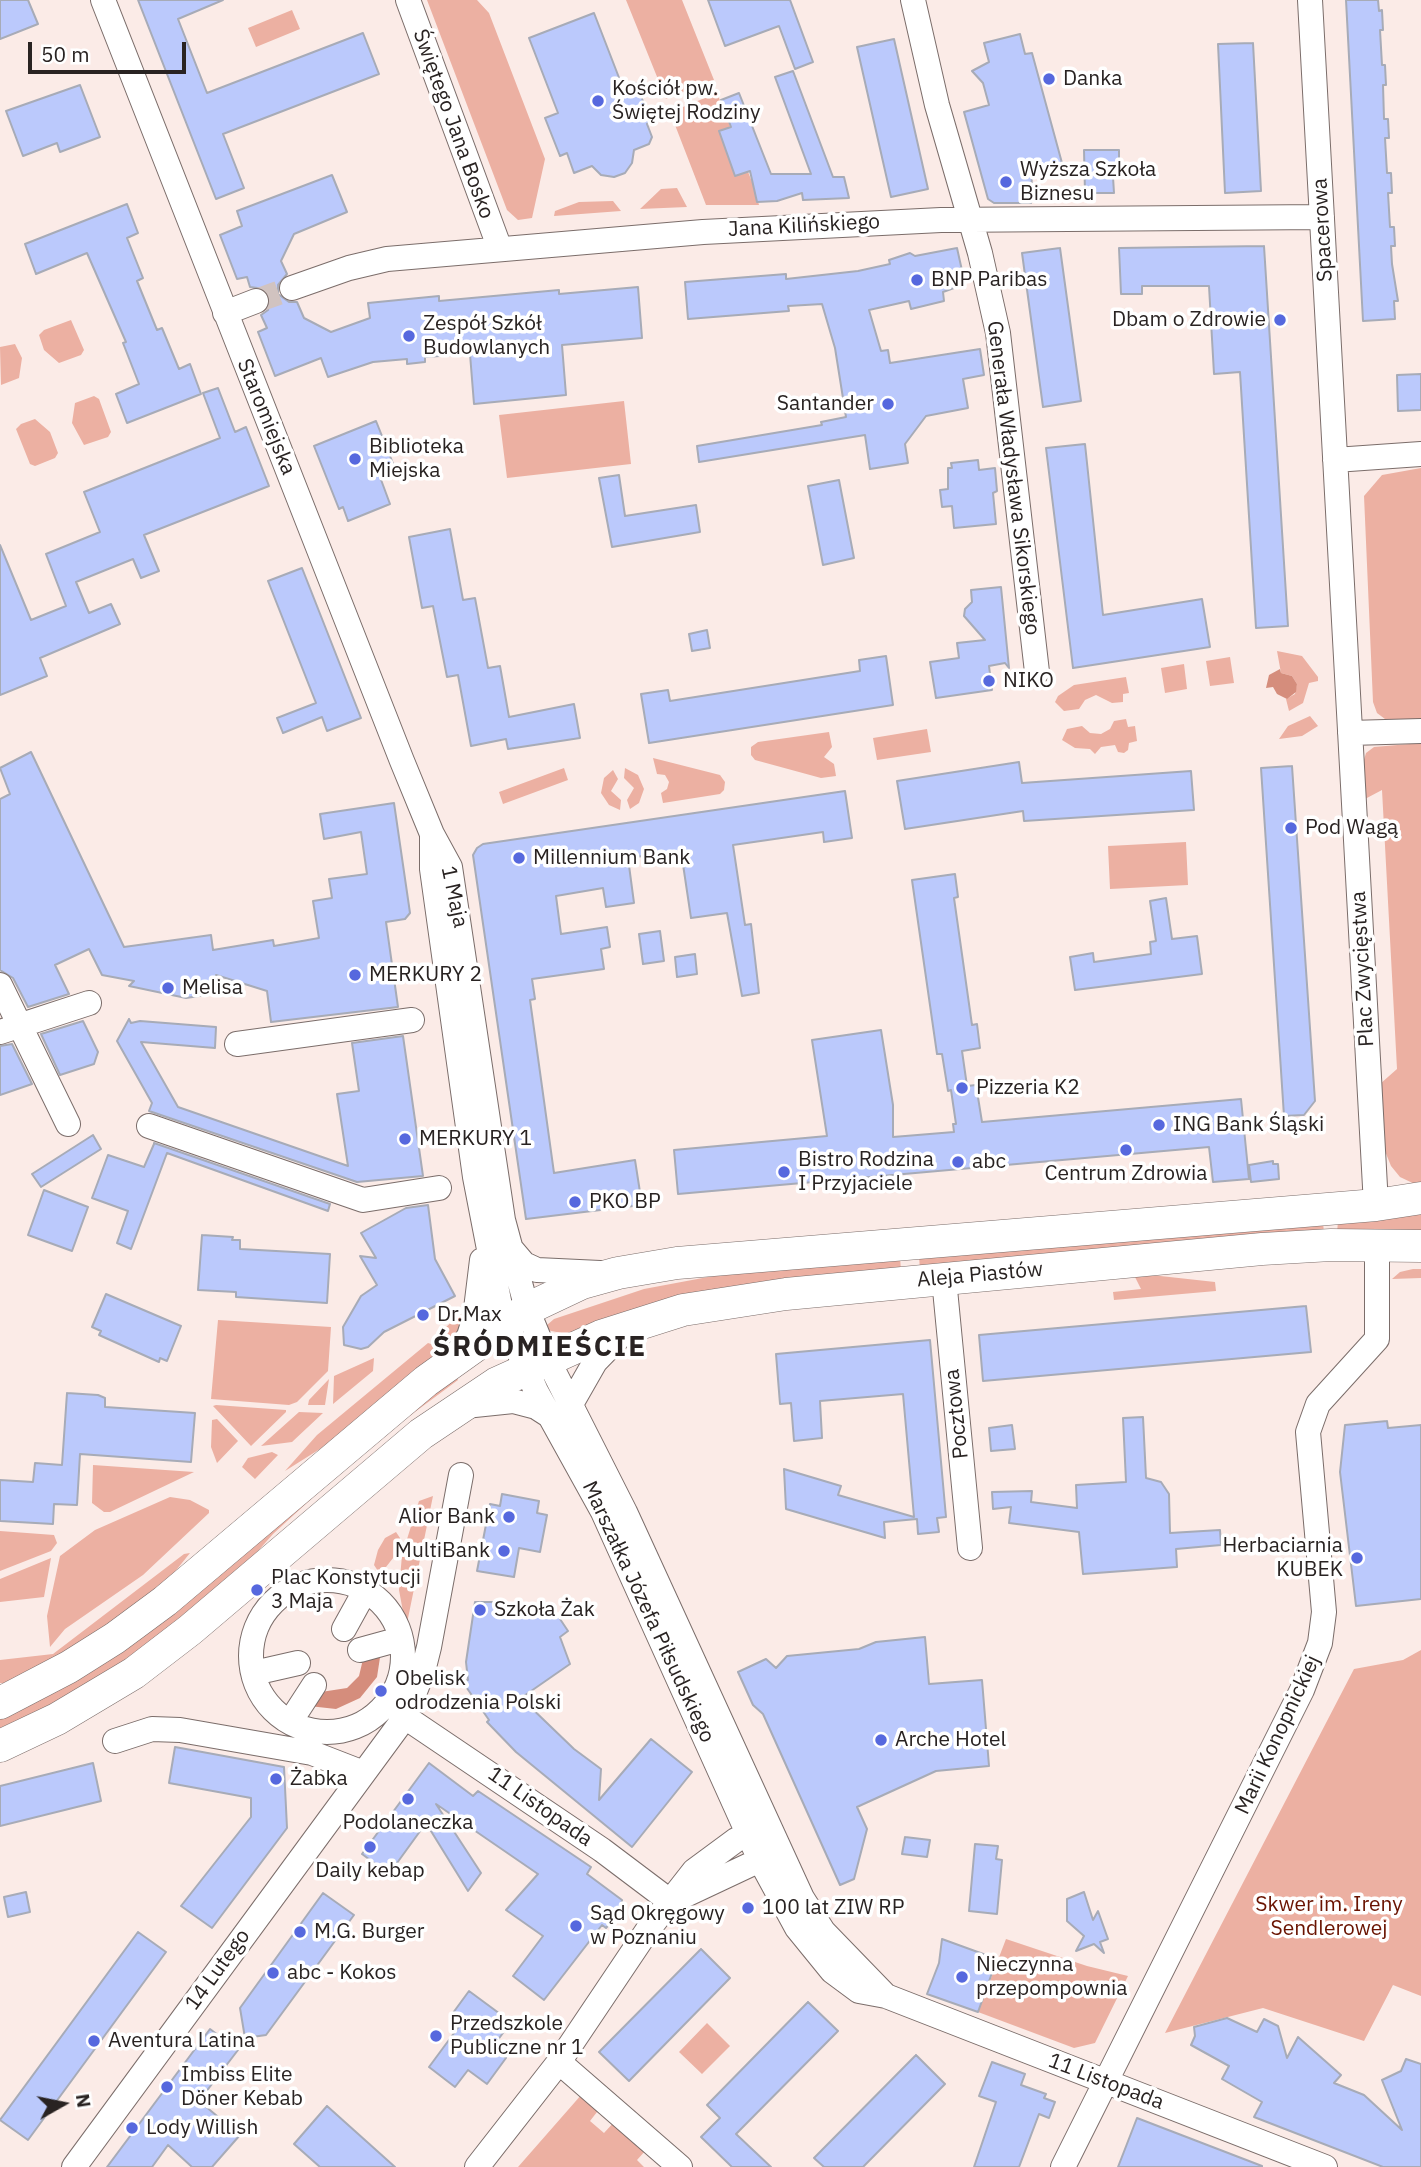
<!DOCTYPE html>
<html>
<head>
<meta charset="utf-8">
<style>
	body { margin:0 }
	#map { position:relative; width:1421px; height:2167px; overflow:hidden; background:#fbebe7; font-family:"IBM Plex Sans",sans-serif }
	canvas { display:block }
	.north { position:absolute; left:28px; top:2069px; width:70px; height:70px; -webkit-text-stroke:5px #fff; paint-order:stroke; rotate:81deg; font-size:19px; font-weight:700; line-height:28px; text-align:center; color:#292322 }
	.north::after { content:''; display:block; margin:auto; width:24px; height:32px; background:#292322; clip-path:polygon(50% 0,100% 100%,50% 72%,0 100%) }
	.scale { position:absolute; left:28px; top:42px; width:158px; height:32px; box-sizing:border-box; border:4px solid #292322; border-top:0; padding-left:9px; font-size:21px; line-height:24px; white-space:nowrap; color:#292322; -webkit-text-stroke:5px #fff; paint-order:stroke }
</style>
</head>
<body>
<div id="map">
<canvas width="1421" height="2167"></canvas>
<div class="north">N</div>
<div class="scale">50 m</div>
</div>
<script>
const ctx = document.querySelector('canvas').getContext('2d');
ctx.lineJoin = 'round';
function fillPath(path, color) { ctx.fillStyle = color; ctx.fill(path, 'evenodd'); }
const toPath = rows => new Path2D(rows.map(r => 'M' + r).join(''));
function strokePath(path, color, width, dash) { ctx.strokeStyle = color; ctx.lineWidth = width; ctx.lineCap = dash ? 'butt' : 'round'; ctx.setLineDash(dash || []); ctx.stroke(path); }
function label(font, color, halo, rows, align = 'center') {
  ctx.font = font + ' "IBM Plex Sans",sans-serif'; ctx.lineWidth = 7; ctx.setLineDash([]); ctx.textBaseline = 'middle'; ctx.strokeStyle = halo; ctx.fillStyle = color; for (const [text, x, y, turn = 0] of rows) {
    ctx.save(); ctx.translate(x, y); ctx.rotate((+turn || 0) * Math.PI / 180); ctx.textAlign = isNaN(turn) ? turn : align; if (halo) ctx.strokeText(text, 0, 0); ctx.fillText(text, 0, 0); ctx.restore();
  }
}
fillPath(toPath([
	[427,0,477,0,489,13,545,159,532,218,518,220,507,210],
	[626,0,682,0,714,80,666,99],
	[292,10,300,29,256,47,248,28],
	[717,93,754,187,759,205,706,205,675,125,683,107],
	[677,188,687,207,640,209,661,189],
	[613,201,621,211,554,216,555,211,579,202],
	[71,320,84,350,81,355,59,363,44,350,39,335,44,330],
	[15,344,22,358,19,378,1,385,0,347],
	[94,396,99,399,111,432,108,437,84,445,72,423,75,403],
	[624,401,631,464,507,478,499,415],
	[35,419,50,432,58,453,55,458,35,466,30,464,16,429,21,424],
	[1421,468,1421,719,1385,719,1377,713,1373,702,1364,496,1382,475],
	[1277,651,1302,656,1318,677,1318,681,1309,683,1303,703,1289,711,1286,699,1295,694,1297,684,1292,676,1281,673],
	[1230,657,1234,683,1210,686,1206,661],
	[1184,664,1187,689,1165,693,1161,668],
	[1126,677,1129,693,1123,694,1123,702,1112,703,1096,695,1085,700,1079,709,1064,711,1055,702,1058,696,1074,685],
	[1310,716,1318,726,1302,736,1279,739,1288,726],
	[1126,719,1128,727,1135,726,1137,741,1129,743,1128,750,1124,753,1118,752,1115,745,1101,747,1095,754,1090,749,1075,748,1062,740,1067,729,1082,726,1090,733,1101,734,1110,729,1114,721],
	[927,729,931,752,877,760,873,738],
	[829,732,832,747,824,757,834,764,836,776,821,778,755,760,751,755,751,747,758,742],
	[1421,743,1421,1187,1400,1177,1391,1166,1385,1151,1380,1084,1397,1069,1382,790,1365,799,1363,763,1366,753,1374,747],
	[653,758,720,775,725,782,724,790,720,794,663,803,661,793,667,789,669,782,665,775,657,774],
	[564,768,568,780,503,804,499,792],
	[625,768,638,775,644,789,639,803,630,809,627,800,634,788,624,778],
	[613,770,618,779,611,791,621,800,620,810,609,805,601,793,604,778],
	[1186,842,1188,885,1110,889,1108,846],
	[1421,1213,1421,1235,1337,1233,1338,1221],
	[1323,1221,1324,1234,920,1270,919,1256],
	[900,1256,901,1272,617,1317,566,1334,547,1330,547,1325,554,1319,644,1289,724,1274],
	[1413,1269,1421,1269,1421,1278,1392,1279,1400,1272],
	[1133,1273,1215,1282,1216,1291,1114,1300,1113,1292,1141,1289],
	[471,1305,452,1343,446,1335,446,1327],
	[218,1320,331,1327,328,1371,297,1402,289,1405,211,1399],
	[428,1343,434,1345,441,1355,331,1442,285,1471,317,1435],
	[374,1358,373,1371,333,1404,334,1376],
	[455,1375,458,1380,369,1446,273,1534,235,1577,131,1662,0,1735,0,1715],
	[329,1379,325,1405,308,1405,309,1400],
	[216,1405,286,1410,286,1412,251,1446,213,1406],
	[299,1412,323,1413,292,1442,261,1446],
	[217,1419,238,1441,217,1463,211,1447,212,1420],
	[272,1452,278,1455,255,1479,242,1467,248,1458],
	[93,1465,194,1472,110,1512,104,1512,92,1503],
	[433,1496,406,1628,399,1590,402,1555,419,1501],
	[170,1497,190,1500,209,1510,209,1513,143,1575,65,1629,50,1647,47,1616,60,1556,95,1530],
	[0,1531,54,1535,57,1543,51,1551,0,1571],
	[396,1532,400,1538,397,1553,386,1567,378,1571,374,1565,378,1550,385,1538],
	[190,1553,161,1589,86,1644,6,1683,0,1683,0,1660,53,1654,184,1554],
	[51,1558,44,1597,0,1602,0,1579],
	[1421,1650,1421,1996,1393,1985,1364,2041,1263,2008,1165,2033,1354,1669,1403,1660],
	[1006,1939,1087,1966,1128,1976,1095,2043,1074,2048,978,2012],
	[707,2023,730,2046,702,2074,679,2052],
	[582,2094,597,2106,597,2112,590,2121,604,2133,615,2121,646,2150,637,2160,644,2167,518,2167]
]), '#ecb0a2');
fillPath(toPath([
	[1280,669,1281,673,1292,676,1297,684,1296,692,1287,699,1277,694,1273,687,1266,688,1269,675],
	[381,1651,377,1677,360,1698,336,1709,309,1706,321,1692,347,1688,359,1676,364,1655]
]), '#d58d7c');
const building = toPath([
	[0,0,28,0,38,24,0,39,0,0],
	[138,0,223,0,178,19,207,93,363,33,379,74,223,134,244,188,216,199,138,0],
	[708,0,790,0,813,62,795,69,779,26,725,46,708,0],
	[1346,0,1378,0,1379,11,1382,10,1383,30,1380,30,1382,65,1385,65,1386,85,1383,85,1384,119,1388,119,1389,138,1385,138,1387,173,1391,173,1392,193,1388,193,1390,227,1394,227,1395,246,1391,246,1392,264,1398,301,1394,301,1395,319,1363,321,1346,0],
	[594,13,623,88,636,83,651,122,647,124,652,137,649,144,634,150,632,163,625,173,614,177,601,175,592,166,574,173,567,153,560,156,545,118,558,113,529,38,594,13],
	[1020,34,1025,54,1032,53,1062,163,1032,171,1031,203,994,203,988,199,964,112,989,105,983,83,972,71,989,62,984,43,1020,34],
	[894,39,928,189,891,197,857,47,894,39],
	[1253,43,1261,191,1225,193,1218,44,1253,43],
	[793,71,833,177,844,177,849,198,803,200,802,193,777,201,757,202,750,171,735,176,719,131,731,127,721,100,739,93,771,174,811,174,775,77,793,71],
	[80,85,100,137,60,152,57,143,23,156,6,111,80,85],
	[1084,150,1119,150,1119,177,1113,177,1114,193,1085,193,1084,150],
	[332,175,347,212,294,234,281,261,287,274,278,285,278,294,289,302,297,302,304,318,331,332,370,318,368,303,439,296,439,301,559,290,559,294,638,287,642,338,562,345,566,395,474,404,470,354,425,357,425,362,407,364,407,359,373,362,328,377,321,358,275,376,258,332,267,328,261,315,268,310,270,296,265,289,250,287,247,277,237,279,220,235,242,226,237,211,332,175],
	[127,204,138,233,127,238,143,278,137,281,157,330,162,328,179,369,190,364,201,394,127,423,116,394,139,384,123,343,126,342,87,253,36,274,25,244,127,204],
	[1264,246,1288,626,1256,628,1240,372,1214,374,1209,286,1142,286,1142,294,1121,294,1119,248,1264,246],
	[957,248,965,284,943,292,944,301,911,309,909,301,869,310,881,351,888,350,890,363,980,349,984,375,963,379,968,408,926,416,905,444,908,463,870,469,865,435,699,462,697,446,822,425,821,422,846,417,835,348,822,304,788,306,789,311,688,319,685,282,786,274,786,279,858,271,890,264,889,260,910,253,915,256,957,248],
	[1060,248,1081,401,1043,407,1022,253,1060,248],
	[1421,374,1421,410,1398,411,1397,375,1421,374],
	[218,388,235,432,246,427,269,486,144,535,159,571,141,578,133,559,76,582,89,613,111,604,120,624,40,658,47,676,0,695,0,545,31,620,66,606,46,554,100,532,84,492,220,438,203,393,218,388],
	[376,421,396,471,380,477,390,504,348,521,343,507,339,509,314,446,376,421],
	[1085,444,1103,615,1202,599,1210,647,1073,668,1046,448,1085,444],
	[978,460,979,470,995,468,997,491,993,493,996,524,954,528,952,506,942,507,940,490,948,489,948,468,952,468,951,463,978,460],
	[619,475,625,516,696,505,700,532,612,547,599,478,619,475],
	[839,480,854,558,823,565,808,486,839,480],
	[450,529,463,600,475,598,488,668,500,666,509,717,574,704,580,738,508,749,506,739,471,746,458,675,447,677,433,606,422,608,409,537,450,529],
	[302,568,361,718,327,731,322,717,283,733,277,718,316,703,268,581,302,568],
	[1001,587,1009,668,1005,663,989,666,992,690,936,698,930,662,959,658,957,643,985,640,964,616,965,609,972,602,971,590,1001,587],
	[707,630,710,648,692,651,689,634,707,630],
	[886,656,893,705,649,743,641,694,668,690,670,701,860,671,859,660,886,656],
	[31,752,124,947,211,935,213,950,273,940,274,946,319,938,313,901,332,898,329,879,367,874,361,832,324,839,320,814,394,803,410,913,405,919,386,922,398,1007,271,1022,267,991,216,975,219,993,186,998,129,986,134,981,102,975,89,949,55,965,69,994,28,1007,13,978,0,970,0,799,10,794,0,768,31,752],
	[1019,762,1022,783,1191,771,1194,810,1024,821,1023,811,905,829,897,781,1019,762],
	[1292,766,1315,1101,1304,1115,1284,1116,1261,768,1292,766],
	[845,791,852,838,824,842,823,832,733,845,745,925,751,924,759,993,742,996,727,913,691,918,681,851,628,858,634,903,606,907,603,888,556,896,561,934,607,927,610,947,601,949,604,969,532,979,535,999,530,1000,554,1173,635,1160,642,1205,526,1219,473,855,477,848,483,844,845,791],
	[955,874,958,897,954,898,972,1025,977,1024,980,1048,962,1051,967,1086,976,1085,982,1122,1241,1099,1249,1179,1213,1182,1209,1147,678,1194,674,1150,827,1136,812,1040,881,1030,893,1105,893,1137,954,1132,953,1124,956,1124,951,1090,948,1091,942,1054,937,1054,912,880,955,874],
	[1166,898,1172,939,1197,936,1202,974,1075,990,1070,957,1093,953,1094,962,1151,954,1150,942,1156,941,1150,901,1166,898],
	[660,931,664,961,643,964,639,934,660,931],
	[695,954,697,974,677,977,675,957,695,954],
	[129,1019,131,1023,140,1021,216,1027,215,1048,141,1042,178,1107,348,1166,337,1094,359,1091,352,1043,403,1036,423,1176,357,1182,149,1111,152,1103,117,1041,129,1019],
	[83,1021,98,1052,94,1064,60,1075,41,1034,83,1021],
	[12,1044,32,1084,0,1095,0,1046,12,1044],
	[93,1135,101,1149,41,1187,32,1174,93,1135],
	[154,1144,154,1143,330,1204,328,1211,167,1153,131,1249,117,1243,128,1211,92,1198,108,1155,144,1167,154,1144],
	[1273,1161,1273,1164,1278,1164,1279,1179,1251,1182,1249,1165,1273,1161],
	[44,1190,88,1207,72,1251,28,1235,44,1190],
	[428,1205,435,1259,455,1296,384,1332,368,1347,361,1349,344,1345,343,1327,361,1296,377,1285,360,1256,376,1258,361,1233,406,1208,428,1205],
	[202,1235,233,1237,232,1240,240,1240,240,1249,330,1254,327,1303,236,1297,236,1292,198,1290,202,1235],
	[106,1294,181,1326,167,1361,160,1358,159,1362,99,1335,101,1331,92,1327,106,1294],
	[1306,1306,1311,1352,983,1381,979,1335,1306,1306],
	[930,1340,946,1517,937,1518,939,1532,918,1534,917,1519,884,1522,885,1538,786,1509,784,1469,841,1486,838,1495,914,1517,903,1394,820,1401,822,1438,794,1441,791,1403,780,1404,776,1354,930,1340],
	[67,1393,98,1395,105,1398,105,1407,195,1413,191,1462,80,1454,77,1505,54,1504,53,1524,0,1521,0,1480,33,1482,35,1463,62,1465,67,1393],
	[1143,1417,1146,1478,1161,1482,1169,1494,1170,1533,1220,1530,1221,1545,1176,1549,1177,1567,1083,1574,1079,1532,1009,1523,1011,1507,993,1509,992,1492,1032,1491,1031,1502,1077,1508,1076,1485,1126,1482,1123,1418,1143,1417],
	[1387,1421,1388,1428,1421,1425,1421,1599,1356,1606,1340,1472,1345,1425,1387,1421],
	[1012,1425,1015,1449,991,1451,989,1428,1012,1425],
	[502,1494,539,1501,537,1513,547,1515,540,1552,519,1548,514,1577,477,1571,490,1504,500,1506,502,1494],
	[475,1602,500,1602,508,1608,507,1612,543,1603,547,1608,554,1610,568,1631,560,1637,570,1664,521,1698,574,1749,601,1769,599,1800,651,1739,692,1772,632,1847,516,1752,487,1722,489,1720,462,1681,468,1680,466,1662,475,1602],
	[925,1637,929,1684,982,1680,989,1766,936,1771,857,1807,867,1829,854,1879,840,1885,763,1714,753,1705,738,1672,766,1659,776,1668,787,1656,859,1649,876,1642,925,1637],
	[175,1747,284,1767,287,1828,212,1928,181,1906,251,1817,251,1798,169,1783,175,1747],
	[93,1763,101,1801,0,1826,0,1786,93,1763],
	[429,1763,473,1796,478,1791,591,1867,587,1874,622,1900,620,1912,606,1928,602,1925,544,2000,513,1976,543,1936,506,1910,538,1874,436,1804,481,1873,468,1891,426,1823,389,1874,362,1854,429,1763],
	[905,1837,930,1840,927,1857,902,1854,905,1837],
	[975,1844,998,1846,996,1859,1002,1860,997,1914,969,1911,975,1844],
	[26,1892,30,1912,8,1917,4,1897,26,1892],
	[1084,1892,1093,1920,1098,1911,1108,1939,1100,1942,1104,1953,1094,1944,1076,1951,1084,1936,1067,1921,1067,1899,1084,1892],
	[323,1893,354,1915,266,2035,245,2038,240,2008,323,1893],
	[138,1932,166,1952,28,2140,0,2120,138,1932],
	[942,1939,997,1959,978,2012,927,1994,939,1963,942,1939],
	[701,1949,730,1978,629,2081,599,2052,701,1949],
	[469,1991,511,2022,492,2048,506,2058,487,2084,468,2070,455,2087,429,2067,460,2025,450,2017,469,1991],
	[808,2002,838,2031,736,2134,771,2167,732,2167,701,2137,720,2118,707,2105,808,2002],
	[1227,2018,1257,2032,1264,2019,1278,2026,1287,2058,1298,2037,1341,2075,1334,2083,1364,2095,1402,2130,1382,2080,1401,2071,1406,2059,1421,2064,1421,2167,1383,2167,1254,2117,1262,2102,1222,2079,1229,2066,1191,2045,1195,2036,1194,2027,1227,2018],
	[210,2029,238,2050,199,2101,240,2135,212,2167,192,2167,168,2145,152,2167,107,2167,210,2029],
	[916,2055,945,2084,863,2167,824,2167,814,2158,916,2055],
	[992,2062,1025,2074,1021,2085,1046,2094,1044,2098,1055,2102,1049,2118,1039,2114,1019,2167,974,2167,996,2102,979,2096,992,2062],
	[327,2106,395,2167,320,2167,294,2144,327,2106],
	[1137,2118,1262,2166,1262,2167,1118,2167,1137,2118]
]);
fillPath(building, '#bbc9fc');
strokePath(building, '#a7abb7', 2);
strokePath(toPath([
	[256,301,292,288]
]), '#d1c3c0', 24, [24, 12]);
const minor = toPath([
	[103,0,402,761,432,834,450,867,503,1220,527,1309,547,1358,625,1512,802,1898,823,1931,886,1996],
	[408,0,500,249],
	[913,0,937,105,980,253,998,333,1037,672],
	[1310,0,1376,1205],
	[292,288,349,268,387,259,703,232,941,220,1322,217],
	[225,313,256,301],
	[1335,460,1421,454],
	[1350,733,1421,731],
	[432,837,432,869,475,1177,501,1311,536,1391,603,1512,760,1860,797,1928,832,1971,859,1991,886,1996,1325,2167],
	[0,985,68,1124],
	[0,1032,89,1003],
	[237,1044,412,1020],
	[149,1126,363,1200,439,1188],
	[507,1244,524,1264,537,1270,600,1273],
	[944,1279,970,1548],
	[454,1358,469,1336,475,1317,482,1260],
	[571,1404,595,1362,629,1327],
	[465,1406,513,1401,536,1407,550,1416],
	'251 1656a76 76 0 1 1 152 0a76 76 0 1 1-152 0Z',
	[344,1629,365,1591],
	[360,1650,400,1639],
	[254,1673,298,1663],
	[405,1717,602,1850,671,1902],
	[290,1722,314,1685],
	[115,1741,152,1729,180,1730,312,1753,361,1772],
	[675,1900,760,1860,769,1846],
	[559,2062,680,2167],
	[74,2167,405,1717,423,1671,429,1647,461,1475],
	[477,2167,559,2062,647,1931,694,1871,736,1840,749,1835,764,1837],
	[1063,2167,1302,1690,1320,1643,1324,1612,1308,1432,1318,1404,1377,1339,1377,1246]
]);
const major = toPath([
	[0,1703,69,1667,115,1638,165,1601,426,1381,527,1309,582,1283,618,1273,677,1263,1376,1205,1421,1198],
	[0,1746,57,1719,134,1673,190,1630,421,1434,497,1383,601,1336,683,1310,786,1294,1262,1249,1331,1245,1421,1246]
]);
strokePath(minor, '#7b6d6a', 26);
strokePath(major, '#7b6d6a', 33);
strokePath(minor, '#fff', 24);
strokePath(major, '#fff', 32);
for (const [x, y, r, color] of [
	[1049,79,7,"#5668de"],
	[598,101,7,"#5668de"],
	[1006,182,7,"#5668de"],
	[917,280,7,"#5668de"],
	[1280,320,7,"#5668de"],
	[409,336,7,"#5668de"],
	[888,404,7,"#5668de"],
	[355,459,7,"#5668de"],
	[989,681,7,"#5668de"],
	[1291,828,7,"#5668de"],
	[519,858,7,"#5668de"],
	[355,975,7,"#5668de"],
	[168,988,7,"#5668de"],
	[962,1088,7,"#5668de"],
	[1159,1125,7,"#5668de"],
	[405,1139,7,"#5668de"],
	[1126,1150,7,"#5668de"],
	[958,1162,7,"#5668de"],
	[784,1172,7,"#5668de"],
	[575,1202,7,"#5668de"],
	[423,1315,7,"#5668de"],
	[509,1517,7,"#5668de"],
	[504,1551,7,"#5668de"],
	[1357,1558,7,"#5668de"],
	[257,1590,7,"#5668de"],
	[480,1610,7,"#5668de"],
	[381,1691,7,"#5668de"],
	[881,1740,7,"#5668de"],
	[276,1779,7,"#5668de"],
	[408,1799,7,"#5668de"],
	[370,1847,7,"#5668de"],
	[748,1908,7,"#5668de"],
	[576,1926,7,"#5668de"],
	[300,1932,7,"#5668de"],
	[273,1973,7,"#5668de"],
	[962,1977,7,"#5668de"],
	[436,2036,7,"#5668de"],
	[94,2041,7,"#5668de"],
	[167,2087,7,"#5668de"],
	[132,2128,7,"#5668de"]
]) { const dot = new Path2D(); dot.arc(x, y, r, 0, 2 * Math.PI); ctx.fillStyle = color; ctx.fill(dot); strokePath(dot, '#fff', 2.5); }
label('21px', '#292322', '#fff', [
	["Danka",1063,79],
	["Kościół pw.",612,89],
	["Świętej Rodziny",612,113],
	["Wyższa Szkoła",1020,170],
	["Biznesu",1020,194],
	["BNP Paribas",931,280],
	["Dbam o Zdrowie",1266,320,"right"],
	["Zespół Szkół",423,324],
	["Budowlanych",423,348],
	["Santander",874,404,"right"],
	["Biblioteka",369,447],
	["Miejska",369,471],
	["NIKO",1003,681],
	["Pod Wagą",1305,828],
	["Millennium Bank",533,858],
	["MERKURY 2",369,975],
	["Melisa",182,988],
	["Pizzeria K2",976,1088],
	["ING Bank Śląski",1173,1125],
	["MERKURY 1",419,1139],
	["Bistro Rodzina",798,1160],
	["I Przyjaciele",798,1184],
	["abc",972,1162],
	["Centrum Zdrowia",1126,1174,"center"],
	["PKO BP",589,1202],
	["Dr.Max",437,1315],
	["Alior Bank",495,1517,"right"],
	["Herbaciarnia",1343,1546,"right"],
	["KUBEK",1343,1570,"right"],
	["MultiBank",490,1551,"right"],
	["Plac Konstytucji",271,1578],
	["3 Maja",271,1602],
	["Szkoła Żak",494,1610],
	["Obelisk",395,1679],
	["odrodzenia Polski",395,1703],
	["Arche Hotel",895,1740],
	["Żabka",290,1779],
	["Podolaneczka",408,1823,"center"],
	["Daily kebap",370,1871,"center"],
	["100 lat ZIW RP",762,1908],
	["Sąd Okręgowy",590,1914],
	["w Poznaniu",590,1938],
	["M.G. Burger",314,1932],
	["Nieczynna",976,1965],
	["przepompownia",976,1989],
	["abc - Kokos",287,1973],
	["Przedszkole",450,2024],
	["Publiczne nr 1",450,2048],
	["Aventura Latina",108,2041],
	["Imbiss Elite",181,2075],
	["Döner Kebab",181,2099],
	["Lody Willish",146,2128]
], 'left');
label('21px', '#292322', '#fff', [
	["Świętego Jana Bosko",453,124,70],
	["Jana Kilińskiego",804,226,-3],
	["Spacerowa",1323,230,-93],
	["Staromiejska",266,417,68],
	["Generała Władysława Sikorskiego",1013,478,83],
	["1 Maja",454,897,78],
	["Plac Zwycięstwa",1363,969,-93],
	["Aleja Piastów",980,1275,-5],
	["Pocztowa",957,1414,-96],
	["Marszałka Józefa Piłsudskiego",648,1612,65],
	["Marii Konopnickiej",1278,1735,-65],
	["11 Listopada",540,1807,35],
	["14 Lutego",218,1970,-54],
	["11 Listopada",1106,2082,21]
]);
label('21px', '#691301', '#fff', [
	["Skwer im. Ireny",1329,1905],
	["Sendlerowej",1329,1929]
]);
ctx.letterSpacing = '2px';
label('bold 28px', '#292322', '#fff', [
	["ŚRÓDMIEŚCIE",540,1348]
]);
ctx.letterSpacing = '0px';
</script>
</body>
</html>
